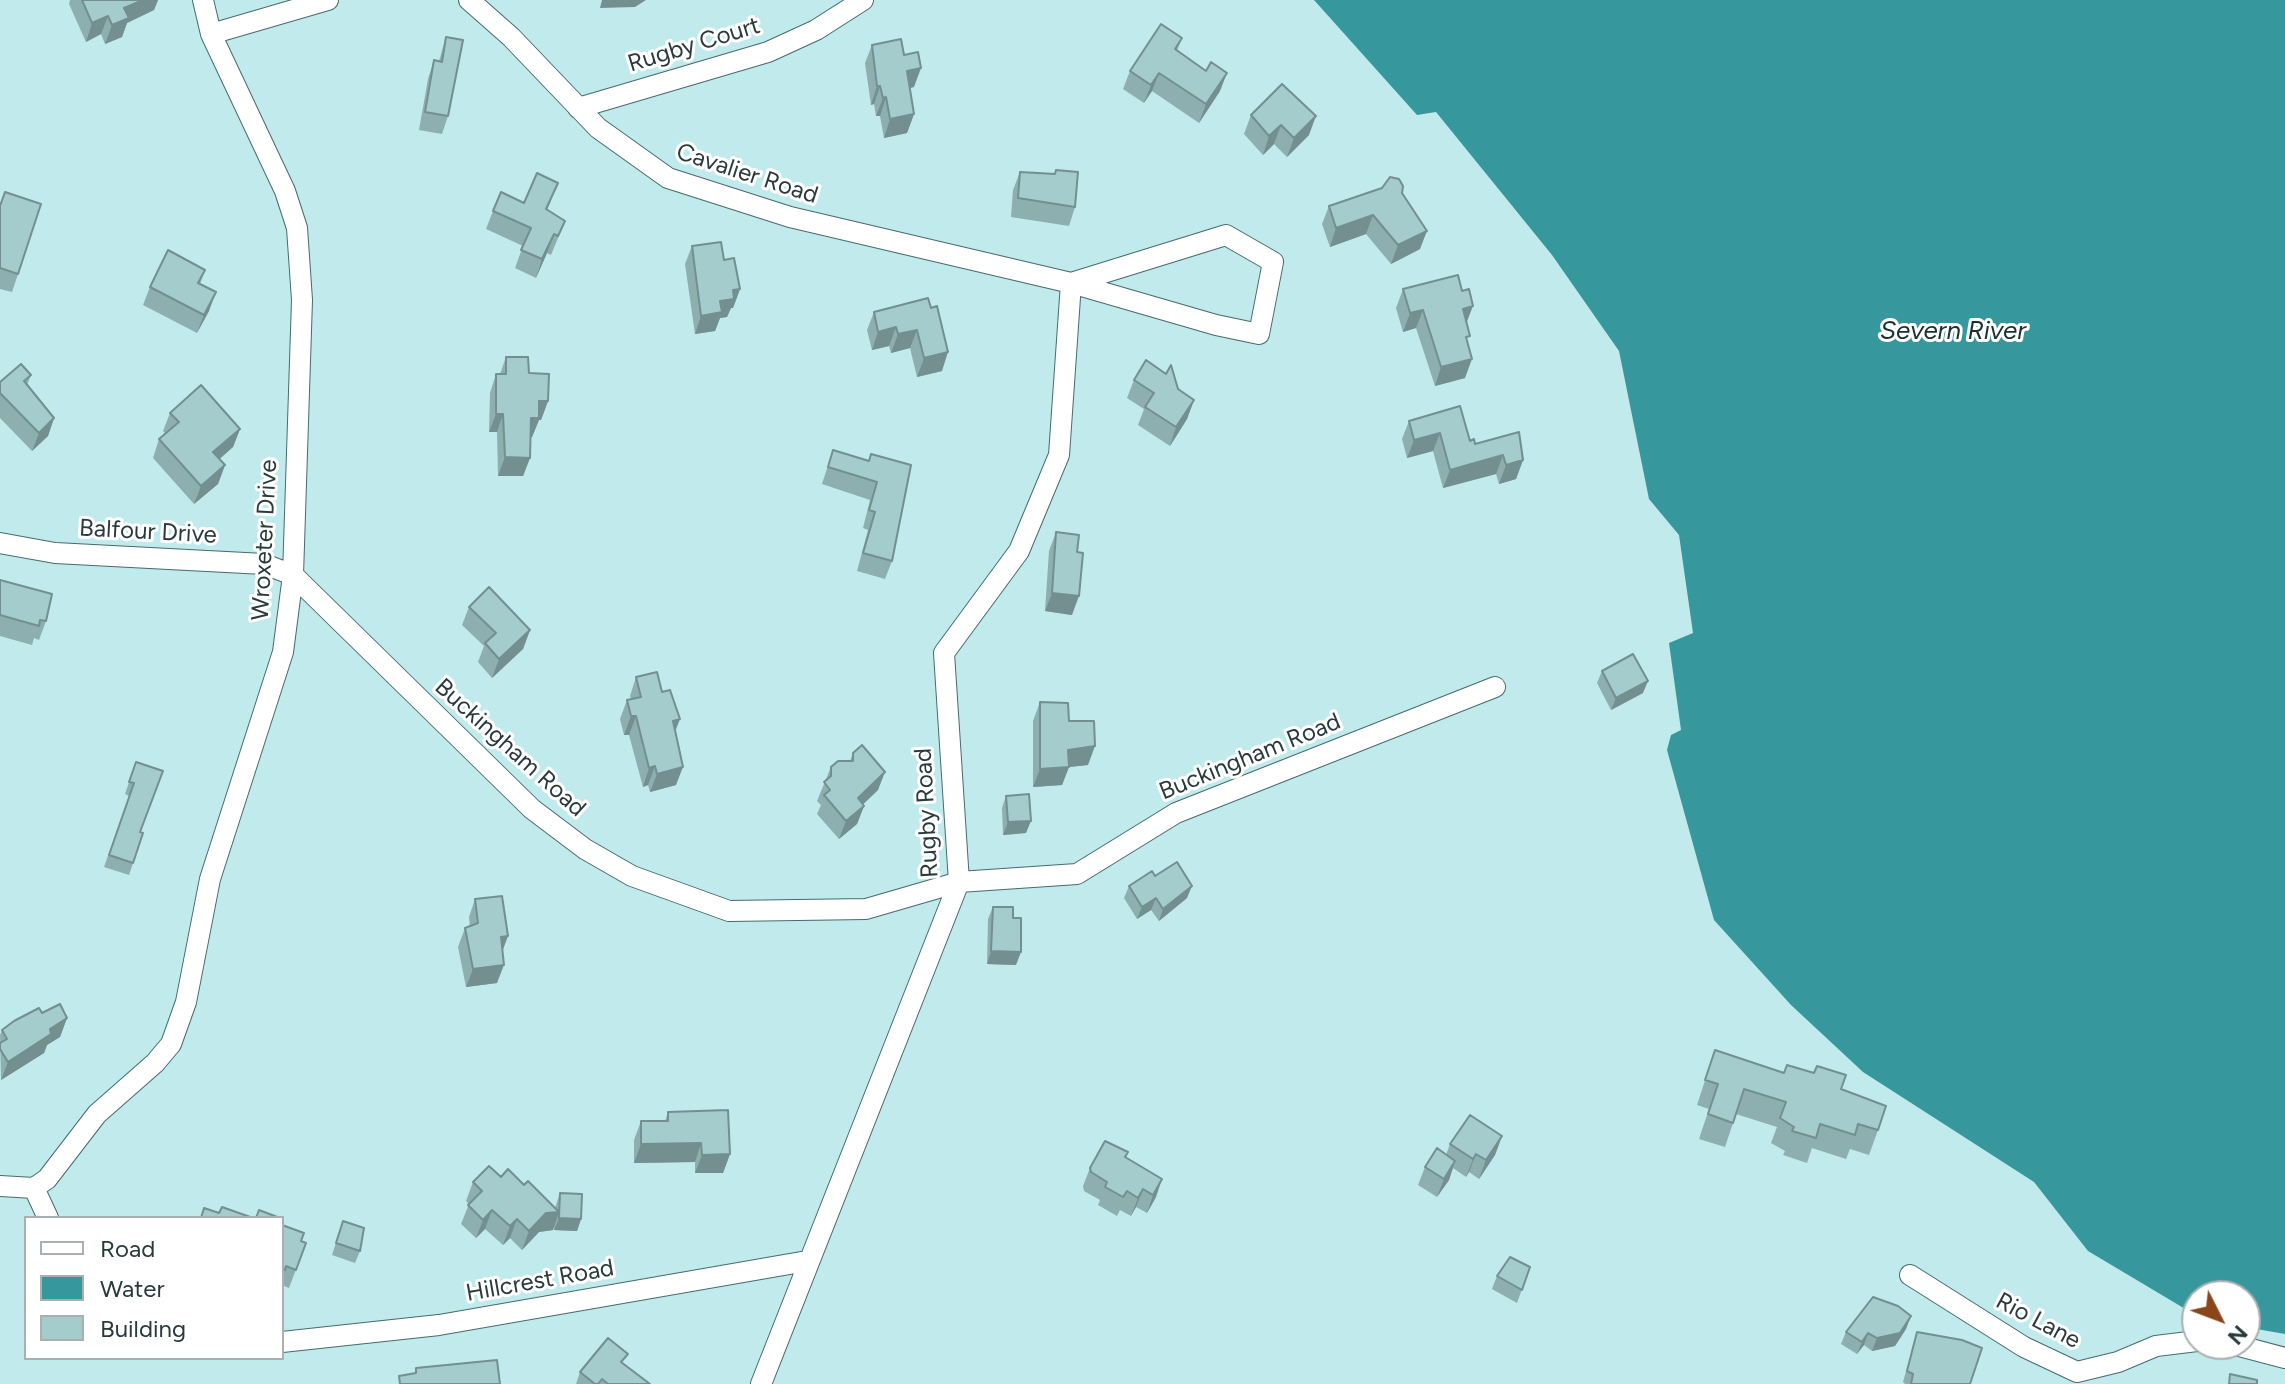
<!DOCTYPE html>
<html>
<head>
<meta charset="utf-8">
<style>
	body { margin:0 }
	#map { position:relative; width:2285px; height:1384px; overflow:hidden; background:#c1eaec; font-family:Figtree,sans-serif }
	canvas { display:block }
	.legend { position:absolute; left:24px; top:1216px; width:260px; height:144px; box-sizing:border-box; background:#fff; border:2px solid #aab0b1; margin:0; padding:10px 14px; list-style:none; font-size:24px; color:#2a3a3b }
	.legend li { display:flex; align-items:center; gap:16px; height:40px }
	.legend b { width:40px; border:2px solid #aab0b1 }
	.north { position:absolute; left:2181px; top:1280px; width:80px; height:80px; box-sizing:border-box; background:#fff; border:2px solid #aab0b1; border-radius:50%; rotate:132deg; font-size:22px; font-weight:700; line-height:32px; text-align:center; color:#2a3a3b }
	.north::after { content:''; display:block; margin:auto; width:28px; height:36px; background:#8a461a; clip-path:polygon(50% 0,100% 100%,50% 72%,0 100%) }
</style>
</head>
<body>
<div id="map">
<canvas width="2285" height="1384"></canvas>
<ul class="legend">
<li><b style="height:10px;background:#fff"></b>Road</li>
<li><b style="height:22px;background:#36989d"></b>Water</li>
<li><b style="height:22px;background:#a4cccd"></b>Building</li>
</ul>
<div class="north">N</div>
</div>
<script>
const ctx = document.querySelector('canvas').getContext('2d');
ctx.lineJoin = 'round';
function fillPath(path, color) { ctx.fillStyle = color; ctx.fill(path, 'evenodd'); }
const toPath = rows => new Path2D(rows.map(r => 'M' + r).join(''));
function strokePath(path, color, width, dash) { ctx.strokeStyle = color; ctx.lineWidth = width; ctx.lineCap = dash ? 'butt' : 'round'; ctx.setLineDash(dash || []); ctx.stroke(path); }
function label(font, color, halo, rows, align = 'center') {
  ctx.font = font + ' Figtree,sans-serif'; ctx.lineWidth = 6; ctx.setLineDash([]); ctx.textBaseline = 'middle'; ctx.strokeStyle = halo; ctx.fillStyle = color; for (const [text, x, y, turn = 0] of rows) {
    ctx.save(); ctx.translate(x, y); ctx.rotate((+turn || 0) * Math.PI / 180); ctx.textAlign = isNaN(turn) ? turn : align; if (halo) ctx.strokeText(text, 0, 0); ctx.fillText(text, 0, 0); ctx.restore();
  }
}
fillPath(toPath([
	[1314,0,2285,0,2285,1334,2245,1327,2245,1296,2197,1296,2197,1316,2088,1251,2034,1182,1863,1072,1791,1005,1714,920,1667,750,1671,735,1681,730,1669,643,1693,633,1679,535,1649,499,1619,351,1552,255,1436,112,1417,115]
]), '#36989d');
const minor = toPath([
	[469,0,511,37,598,128,668,178,790,217,1071,283,1216,325,1259,334,1273,262,1226,235,1071,283,1059,455,1019,551,944,653,959,882,761,1384],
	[211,34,328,0],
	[578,108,768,52,816,30,863,0],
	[0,543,55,553,264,564,293,575,532,809,585,849,632,876,729,911,866,909,959,882,1077,874,1176,813,1495,687],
	[0,1186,34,1188,47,1179,97,1114,155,1063,171,1044,186,1002,210,879,283,652,293,575,302,300,297,228,285,191,211,34,203,0],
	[34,1188,48,1218],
	[1910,1275,2024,1347,2077,1372,2118,1362,2156,1346,2197,1341],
	[282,1342,439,1325,807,1261],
	[2232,1344,2285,1358]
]);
strokePath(minor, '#466b6d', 22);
strokePath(minor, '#fff', 20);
fillPath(toPath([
	[70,0,158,0,154,10,127,23,122,37,105,44,101,34,86,42,69,4],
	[446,37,448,116,442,134,419,130,428,79,434,60,439,61],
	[1182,38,1177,51,1220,91,1199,123,1152,91,1144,103,1123,89,1130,71],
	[872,45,904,55,914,87,910,88,914,114,907,133,884,138,880,116,876,116,874,104,871,105,865,63],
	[1251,115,1309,135,1287,157,1274,144,1263,155,1244,134],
	[1056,170,1075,207,1069,226,1011,217,1013,190,1020,172,1054,174],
	[1402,193,1420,249,1391,264,1366,234,1330,247,1322,224,1329,206],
	[551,201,547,210,565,221,551,255,547,253,536,278,515,268,523,246,486,229,493,211,524,203],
	[0,205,18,274,12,292,0,289],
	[692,246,724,260,740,289,733,308,731,308,727,317,720,318,715,331,695,334,685,264],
	[205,270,200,284,209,311,197,333,143,305,150,287],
	[1403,289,1467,323,1467,344,1465,378,1435,386,1416,328,1403,332,1396,308],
	[928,298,942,371,917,377,910,348,891,353,889,346,872,350,867,330,874,312],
	[506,357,529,373,548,401,541,420,539,420,532,437,530,437,530,458,523,476,498,476,497,432,489,432,490,393,496,374,500,374],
	[31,375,27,385,54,418,48,436,32,451,0,418,0,382],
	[1134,380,1178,389,1194,400,1187,419,1170,446,1138,425,1144,409,1127,398],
	[170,413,240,429,233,447,219,459,225,465,218,484,194,504,153,458,159,439,166,434,163,431],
	[1409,421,1523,460,1516,479,1499,484,1496,474,1443,488,1433,451,1407,458,1402,439],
	[833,450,868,461,871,454,911,465,892,561,885,579,857,571,868,530,863,528,870,500,822,484],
	[1056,532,1077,552,1072,615,1045,611,1049,551],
	[0,580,46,621,39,640,34,638,32,645,0,636],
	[469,607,530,630,523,649,492,678,478,662,484,646,462,625],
	[1602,671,1643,693,1611,710,1597,683],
	[636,677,662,692,675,732,676,785,650,792,648,785,643,787,629,735,624,735,620,719,627,700,631,699,630,696],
	[1040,702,1069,721,1088,765,1069,767,1062,785,1033,787,1033,721],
	[853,753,878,790,863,804,864,806,857,824,839,839,817,814,821,805,817,801,831,767,850,761],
	[136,762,140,832,143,833,129,875,104,867,129,796,125,794],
	[1006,796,1026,833,1003,835,1002,808],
	[1155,876,1187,898,1159,921,1151,910,1137,919,1124,898,1129,886],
	[475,899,502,951,497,983,466,987,458,947,465,928,470,927,469,917],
	[993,907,1013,918,1016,965,987,964,988,919],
	[42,1013,67,1018,60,1037,47,1045,44,1053,1,1080,0,1035,2,1030],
	[1715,1050,1784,1073,1841,1089,1878,1130,1869,1155,1850,1149,1846,1159,1812,1148,1807,1163,1783,1155,1785,1151,1771,1143,1777,1127,1736,1114,1725,1147,1699,1139,1709,1109,1697,1105],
	[668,1112,730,1154,723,1173,695,1173,695,1162,634,1163,634,1140,641,1121,665,1121],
	[1502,1136,1495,1155,1479,1179,1469,1172,1466,1177,1453,1168,1449,1180,1437,1197,1418,1185,1425,1167,1446,1155,1450,1144],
	[1128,1152,1126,1157,1156,1197,1147,1213,1136,1207,1131,1216,1120,1210,1117,1216,1098,1205,1100,1200,1084,1191,1083,1186,1090,1168],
	[501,1177,524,1185,555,1208,560,1193,581,1219,577,1231,554,1230,554,1225,553,1230,539,1232,522,1250,510,1238,503,1245,485,1229,476,1238,461,1224,469,1204,466,1201,473,1182],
	[343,1221,360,1251,355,1263,332,1255],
	[282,1225,301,1241,306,1243,289,1288,282,1285],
	[1530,1267,1517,1303,1492,1289,1497,1276],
	[1906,1329,1895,1346,1885,1348,1872,1351,1864,1345,1857,1354,1841,1344,1846,1332],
	[1917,1332,1970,1384,1905,1384,1903,1382],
	[624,1364,649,1384,576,1384,580,1372]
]), '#8dafb0');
fillPath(toPath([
	[143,0,158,0,154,10,127,23,122,37,105,44,112,25,124,8],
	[602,0,646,0,635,7,600,8],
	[108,16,101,34,86,42,92,23],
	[921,68,914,87,901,90,907,71],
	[1159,73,1152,91,1144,103,1151,85],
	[1227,73,1220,91,1199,123,1206,104],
	[877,86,880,86,874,104,871,105],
	[886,97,880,116,876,116,883,98],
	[914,114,907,133,884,138,890,119],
	[1316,116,1309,135,1287,157,1294,138],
	[1281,125,1274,144,1263,155,1269,136],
	[1373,215,1366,234,1330,247,1336,228],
	[1427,231,1420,249,1391,264,1398,245],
	[554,234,547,253,536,278,542,259],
	[740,289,733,308,731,308,727,317,720,318,715,331,695,334,701,316,733,290],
	[216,292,209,311,197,333,204,315],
	[1473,306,1466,324,1463,309],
	[1423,310,1416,328,1403,332,1410,313],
	[896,327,889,346,872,350,878,332],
	[917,330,910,348,891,353,898,334],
	[948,352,942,371,917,377,924,358],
	[1472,359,1465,378,1435,386,1441,367],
	[1194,400,1187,419,1170,446,1176,427],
	[539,401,548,401,541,420,539,420,532,437,524,437,531,418],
	[496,414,503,414,497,432,489,432],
	[54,418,48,436,32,451,39,433],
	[240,429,233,447,206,471,213,452],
	[1440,433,1433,451,1407,458,1414,440],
	[1503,455,1496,474,1443,488,1450,470],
	[505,457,530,458,523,476,498,476],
	[1523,460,1516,479,1499,484,1506,465],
	[225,465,218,484,194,504,201,486],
	[1052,593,1079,596,1072,615,1045,611],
	[530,630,523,649,492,678,499,659],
	[1648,681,1643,693,1611,710,1616,698],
	[631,716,636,716,629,735,624,735],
	[680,719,673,737,673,721],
	[1095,746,1088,765,1069,767,1062,785,1033,787,1040,769,1068,750],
	[655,766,648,785,643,787,649,768],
	[683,767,676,785,650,792,657,774],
	[885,772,878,790,851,816,858,798],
	[864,806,857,824,839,839,846,821],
	[1031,821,1026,833,1003,835,1008,822],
	[1192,886,1187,898,1159,921,1163,909],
	[1156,898,1151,910,1137,919,1142,907],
	[508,936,501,955,501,937],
	[991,951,1021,952,1016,965,987,964],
	[504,965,497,983,466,987,473,969],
	[67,1018,60,1037,47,1045,44,1053,1,1080,8,1062,50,1029],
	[1502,1136,1495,1155,1479,1179,1486,1160],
	[701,1143,695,1162,634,1163,641,1144],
	[730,1154,723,1173,695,1173,702,1155],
	[1476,1154,1469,1172,1466,1177,1473,1159],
	[1455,1161,1449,1180,1437,1197,1444,1179],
	[1162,1179,1156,1197,1147,1213,1153,1195],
	[1143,1189,1136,1207,1131,1216,1138,1198],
	[492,1210,485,1229,476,1238,483,1220],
	[559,1212,553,1230,539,1232,522,1250,529,1231,546,1213],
	[559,1218,581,1219,577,1231,554,1230],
	[517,1219,510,1238,503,1245,510,1226],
	[1911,1316,1906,1329,1895,1346,1872,1351,1877,1338],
	[1868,1333,1864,1345,1857,1354,1862,1342]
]), '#738f90');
const building = toPath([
	[82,0,143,0,124,8,129,18,112,25,108,16,92,23,82,0],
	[1161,24,1182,38,1175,49,1206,71,1211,62,1227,73,1206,104,1159,73,1151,85,1130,71,1161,24],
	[446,37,463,40,448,116,425,112,434,60,442,62,446,37],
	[901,39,904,55,918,52,921,68,907,71,914,114,890,119,886,97,883,98,880,86,877,86,872,45,901,39],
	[1282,84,1316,116,1294,138,1281,125,1269,136,1251,115,1282,84],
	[1056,170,1078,172,1075,207,1018,198,1020,172,1055,174,1056,170],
	[537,173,558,183,546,209,565,221,558,236,554,234,542,259,521,250,531,228,493,211,501,192,524,203,537,173],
	[1390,177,1399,179,1403,186,1402,193,1427,231,1398,245,1373,215,1336,228,1329,206,1382,188,1390,177],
	[5,192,41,204,18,274,0,268,0,206,5,192],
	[721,242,724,260,734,258,740,289,733,290,734,299,720,301,722,312,701,316,692,246,721,242],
	[168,250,205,270,198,283,216,292,204,315,150,287,168,250],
	[1458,275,1462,291,1469,289,1473,306,1463,309,1470,336,1466,337,1472,359,1441,367,1423,310,1410,313,1403,289,1458,275],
	[928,298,931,308,937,306,948,352,924,358,917,330,898,334,896,327,878,332,874,312,928,298],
	[506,357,528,357,529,373,549,374,548,401,539,401,539,418,531,418,530,458,505,457,503,414,496,414,496,374,506,374,506,357],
	[1146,360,1166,374,1171,365,1178,389,1194,400,1176,427,1145,407,1154,393,1134,380,1146,360],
	[21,364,31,375,24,381,54,418,39,433,0,393,0,382,21,364],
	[201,385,240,429,213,452,225,465,201,486,159,439,179,422,170,413,201,385],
	[1460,406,1470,441,1474,439,1475,444,1519,432,1523,460,1506,465,1503,455,1450,470,1440,433,1414,440,1409,421,1460,406],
	[833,450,869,461,871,454,911,465,892,561,863,553,875,512,869,510,877,482,828,467,833,450],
	[1056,532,1079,535,1077,552,1083,553,1079,596,1052,593,1056,532],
	[0,580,52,594,46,621,40,620,39,626,0,615,0,580],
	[489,587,530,630,499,659,485,643,496,633,469,607,489,587],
	[1633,654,1648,681,1616,698,1602,671,1633,654],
	[657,672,662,692,670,690,680,719,673,721,683,767,657,774,655,766,649,768,636,716,631,716,627,700,641,697,636,677,657,672],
	[1040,702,1068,703,1069,721,1094,721,1095,746,1068,750,1069,767,1040,769,1040,702],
	[862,745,885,772,858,798,864,806,846,821,824,795,830,790,824,782,831,776,831,767,838,761,853,761,853,753,862,745],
	[136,762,163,771,140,832,143,833,133,863,109,855,134,783,129,782,136,762],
	[1029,794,1031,821,1008,822,1006,796,1029,794],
	[1177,862,1192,886,1163,909,1156,898,1142,907,1129,886,1152,871,1155,876,1177,862],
	[502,896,508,936,501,937,504,965,473,969,465,928,478,923,475,899,502,896],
	[993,907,1013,907,1013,918,1021,918,1021,952,991,951,993,907],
	[60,1004,67,1018,50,1029,51,1034,8,1062,0,1049,0,1043,7,1039,2,1030,14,1021,39,1008,42,1013,60,1004],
	[1715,1050,1784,1073,1787,1065,1814,1073,1817,1066,1846,1075,1841,1089,1886,1106,1878,1130,1858,1124,1855,1135,1820,1124,1816,1138,1792,1131,1794,1127,1780,1118,1786,1102,1744,1089,1733,1123,1708,1114,1718,1084,1705,1080,1715,1050],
	[728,1110,730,1154,702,1155,701,1143,641,1144,641,1121,668,1121,668,1112,728,1110],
	[1470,1115,1502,1136,1486,1160,1476,1154,1473,1159,1450,1144,1470,1115],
	[1105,1141,1128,1152,1125,1157,1162,1179,1153,1195,1143,1189,1138,1198,1127,1191,1123,1197,1105,1187,1107,1182,1091,1172,1090,1168,1105,1141],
	[1437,1148,1455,1161,1444,1179,1425,1167,1437,1148],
	[489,1166,501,1177,508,1169,524,1185,528,1181,559,1212,546,1213,529,1231,517,1219,510,1226,492,1210,483,1220,468,1205,482,1191,473,1182,489,1166],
	[560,1193,582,1194,581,1219,559,1218,560,1193],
	[222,1207,253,1218,201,1218,204,1208,219,1213,222,1207],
	[259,1210,280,1218,256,1218,259,1210],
	[343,1221,364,1228,360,1251,336,1243,343,1221],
	[282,1225,304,1233,301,1241,306,1243,296,1270,286,1266,285,1270,282,1269,282,1225],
	[1510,1257,1530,1267,1522,1290,1497,1276,1510,1257],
	[1873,1297,1898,1306,1911,1316,1900,1333,1877,1338,1868,1333,1862,1342,1846,1332,1873,1297],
	[1917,1332,1962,1340,1982,1348,1970,1384,1911,1384,1913,1374,1907,1371,1917,1332],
	[608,1338,628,1354,621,1362,650,1384,608,1384,602,1379,598,1384,595,1384,580,1372,608,1338],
	[497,1360,500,1384,400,1384,399,1376,416,1373,416,1368,497,1360],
	[2230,1374,2257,1380,2257,1384,2229,1384,2230,1374]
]);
fillPath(building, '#a4cccd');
strokePath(building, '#738f90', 2);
label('24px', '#2a3a3b', '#fff', [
	["Rugby Court",694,45,-17],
	["Cavalier Road",747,174,18],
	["Balfour Drive",148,532,3],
	["Wroxeter Drive",265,540,-87],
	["Buckingham Road",510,748,42],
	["Buckingham Road",1250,757,-22],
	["Rugby Road",927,813,-93],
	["Hillcrest Road",540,1281,-10],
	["Rio Lane",2038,1321,28]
]);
label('italic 26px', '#192f31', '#fff', [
	["Severn River",1953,331]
]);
</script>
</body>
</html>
